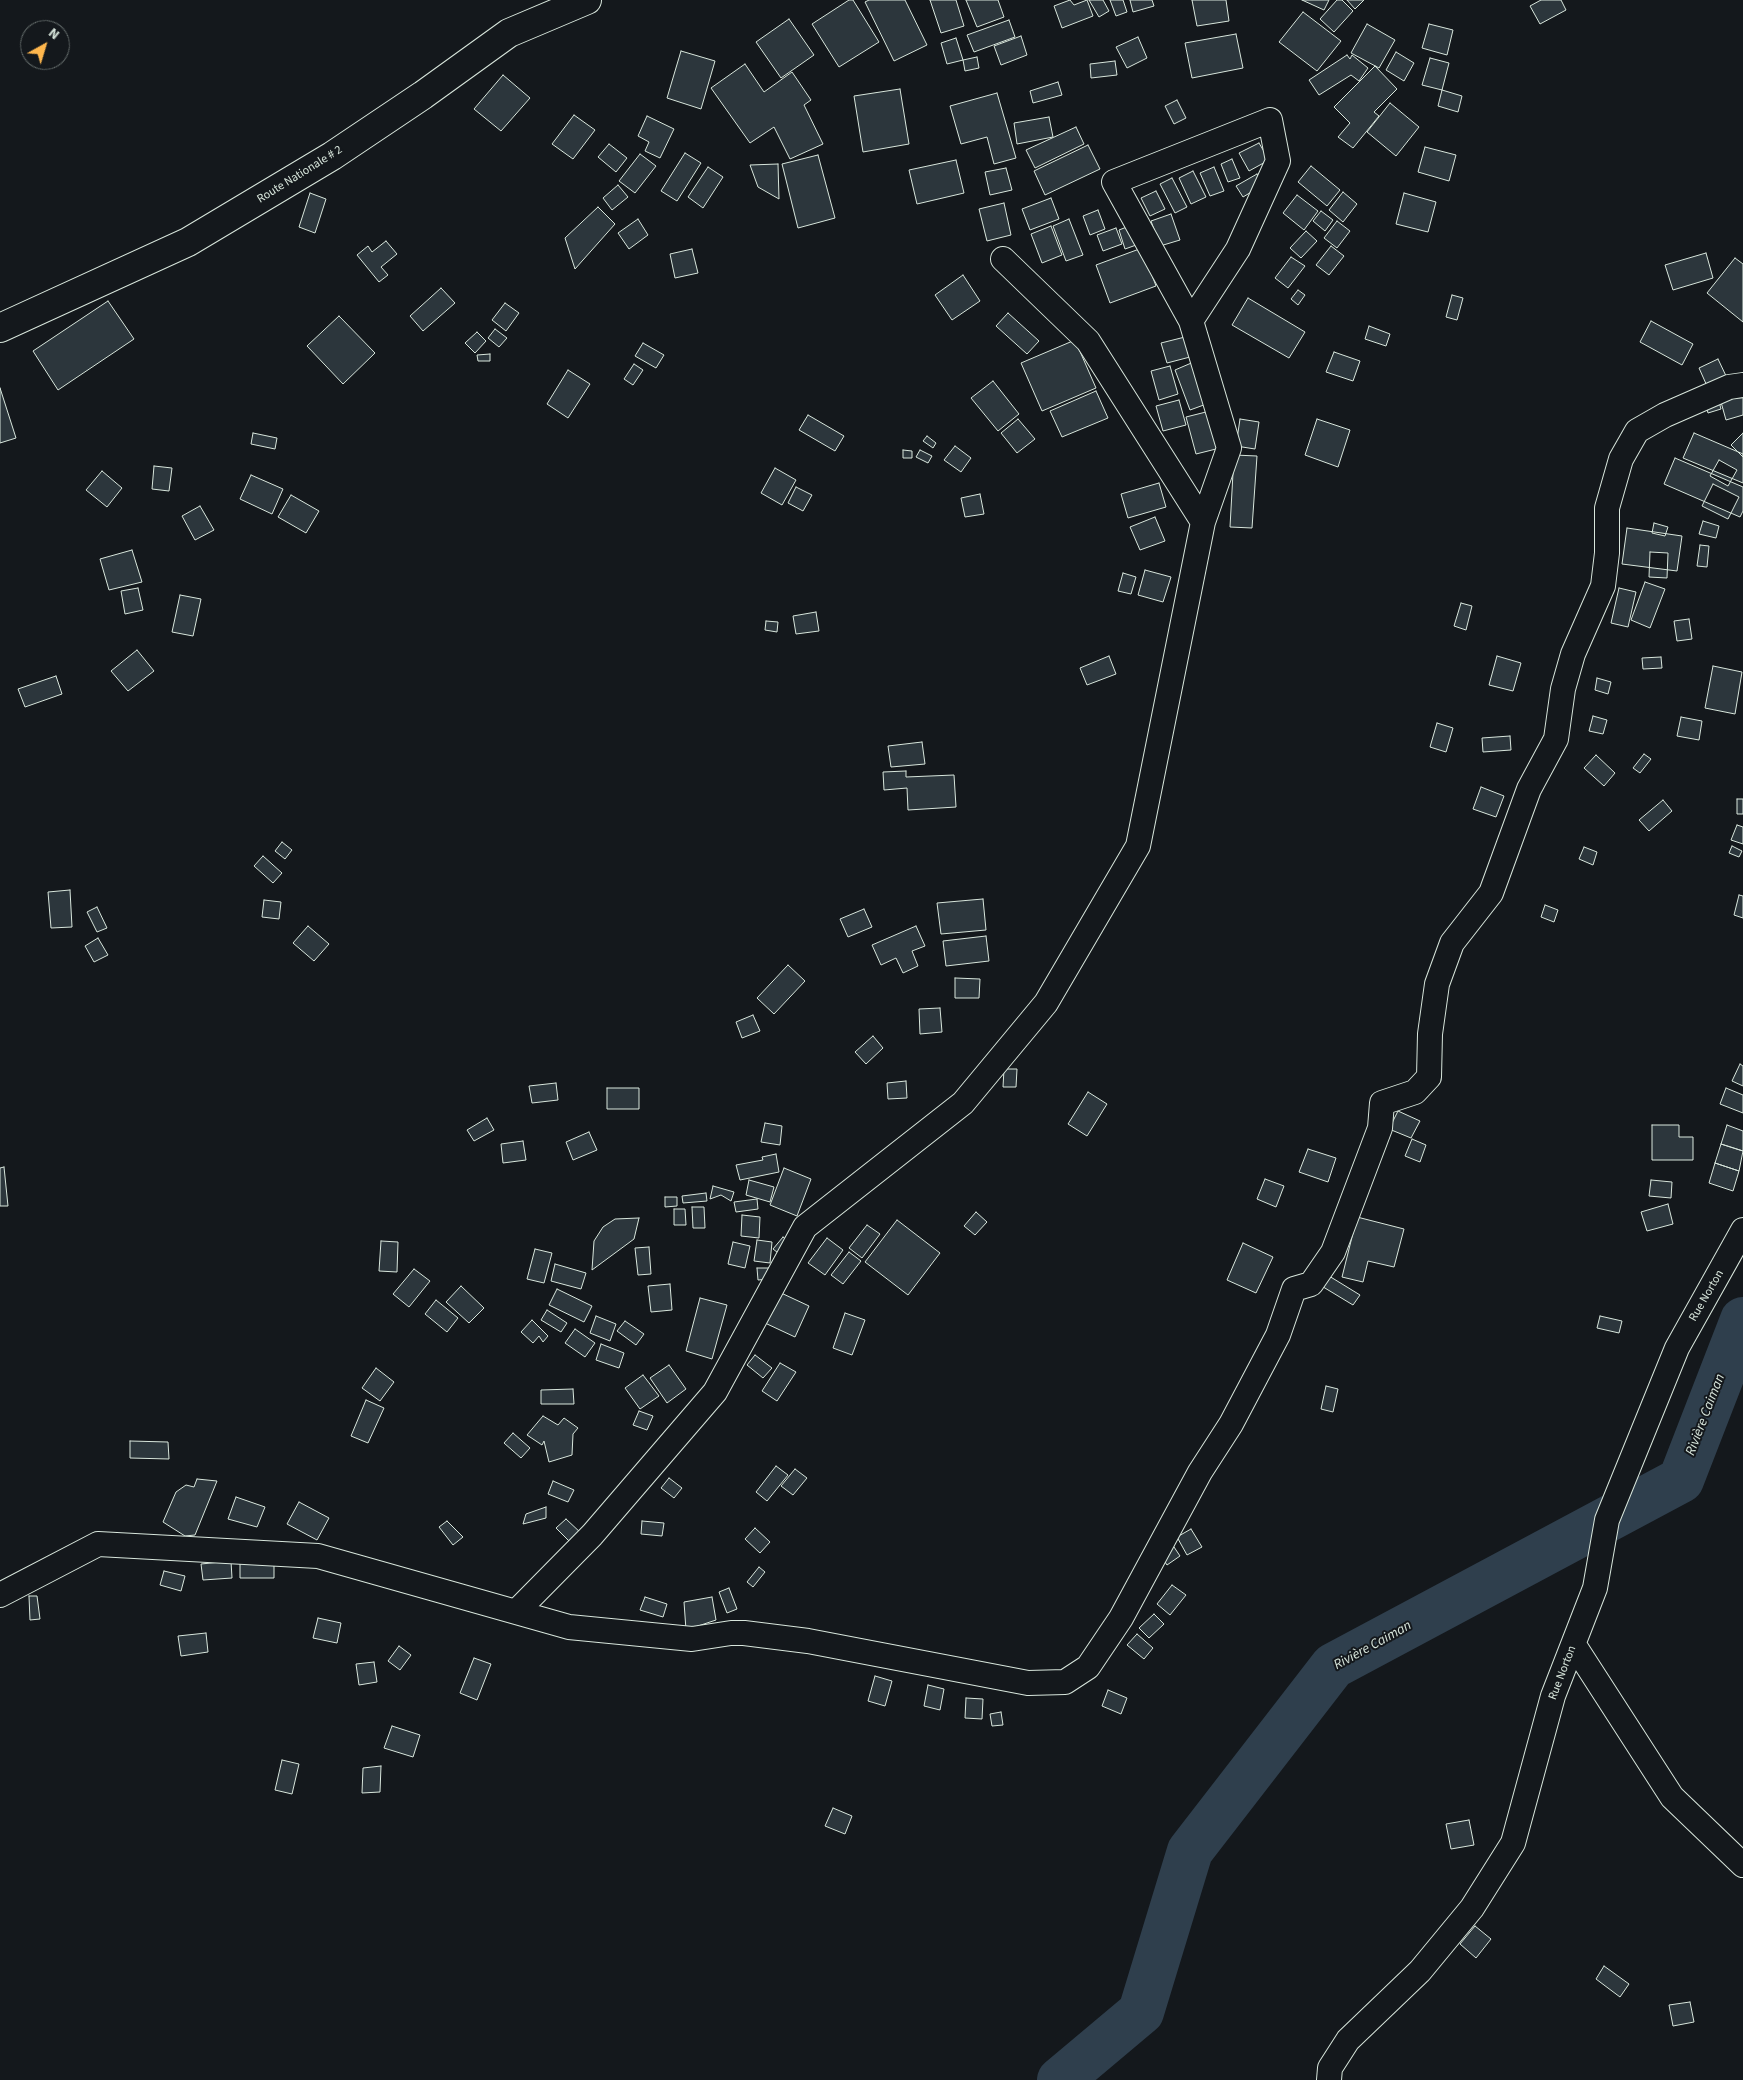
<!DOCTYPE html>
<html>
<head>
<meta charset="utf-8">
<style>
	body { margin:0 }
	#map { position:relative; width:1743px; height:2080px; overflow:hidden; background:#14181c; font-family:"Source Sans 3",sans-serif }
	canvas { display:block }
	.north { position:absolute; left:20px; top:20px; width:50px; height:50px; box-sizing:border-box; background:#14181c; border:1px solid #626a69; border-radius:50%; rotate:39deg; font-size:14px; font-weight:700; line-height:20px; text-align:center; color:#d8e6dc }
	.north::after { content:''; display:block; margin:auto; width:18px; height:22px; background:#ffb74d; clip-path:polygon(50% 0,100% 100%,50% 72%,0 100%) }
</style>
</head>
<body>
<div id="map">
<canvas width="1743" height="2080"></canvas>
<div class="north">N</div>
</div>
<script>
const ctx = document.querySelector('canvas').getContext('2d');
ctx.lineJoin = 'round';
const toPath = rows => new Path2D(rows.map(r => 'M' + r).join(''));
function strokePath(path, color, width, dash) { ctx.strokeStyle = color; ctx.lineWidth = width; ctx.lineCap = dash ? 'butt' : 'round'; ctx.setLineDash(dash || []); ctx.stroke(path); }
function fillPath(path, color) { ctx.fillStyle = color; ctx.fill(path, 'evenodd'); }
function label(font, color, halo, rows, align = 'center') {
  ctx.font = font + ' "Source Sans 3",sans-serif'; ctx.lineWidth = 4; ctx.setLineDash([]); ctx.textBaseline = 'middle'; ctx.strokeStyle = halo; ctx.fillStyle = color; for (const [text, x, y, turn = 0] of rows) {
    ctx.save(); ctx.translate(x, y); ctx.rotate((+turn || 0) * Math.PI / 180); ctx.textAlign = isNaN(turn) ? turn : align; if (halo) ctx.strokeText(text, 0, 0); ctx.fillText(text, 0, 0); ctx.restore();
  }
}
strokePath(toPath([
	[1060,2080,1141,2012,1190,1851,1333,1666,1681,1480,1743,1320]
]), '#2f3f4d', 46);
const building = toPath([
	[849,0,853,0,879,42,839,67,812,24,849,0],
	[869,0,905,0,927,45,894,61,865,2,869,0],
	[930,0,956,0,964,26,941,33,930,0],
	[966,0,998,0,1004,17,977,27,966,0],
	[1070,0,1074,5,1087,0,1093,16,1062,28,1054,6,1070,0],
	[1089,0,1103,0,1109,11,1099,17,1089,0],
	[1110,0,1123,0,1127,12,1116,16,1110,0],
	[1130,0,1152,0,1154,6,1133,12,1130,0],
	[1192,0,1226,0,1229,21,1197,26,1192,0],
	[1302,0,1329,0,1324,10,1302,0],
	[1337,0,1342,0,1353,11,1334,32,1320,19,1337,0],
	[1347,0,1364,0,1355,9,1347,0],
	[1541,0,1561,0,1566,10,1540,24,1530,6,1541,0],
	[1303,12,1341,41,1317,71,1279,42,1303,12],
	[789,19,814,55,781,78,756,42,789,19],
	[1009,20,1015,37,974,52,967,35,1009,20],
	[1367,24,1395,40,1379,68,1351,53,1367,24],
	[1429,24,1453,30,1447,55,1422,48,1429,24],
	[1236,34,1243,68,1192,78,1185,43,1236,34],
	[1021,36,1027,55,1001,65,994,46,1021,36],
	[1138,37,1147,58,1127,68,1116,47,1138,37],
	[956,38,963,60,947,64,941,43,956,38],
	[681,51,715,61,701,109,667,98,681,51],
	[1396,52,1414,63,1404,81,1386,70,1396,52],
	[1347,55,1350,59,1352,55,1368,68,1359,81,1351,75,1319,95,1309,80,1347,55],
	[977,57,979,68,965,71,963,60,977,57],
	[1430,58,1449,63,1442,90,1422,85,1430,58],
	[1115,61,1117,75,1091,78,1090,64,1115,61],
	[745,64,764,92,792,72,811,100,804,105,823,144,790,159,774,127,750,143,711,88,745,64],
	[1375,66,1397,89,1374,112,1379,116,1353,148,1338,137,1350,123,1334,107,1375,66],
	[503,75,530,98,501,131,474,109,503,75],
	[1058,82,1062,95,1033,103,1030,91,1058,82],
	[900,89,909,144,863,152,854,96,900,89],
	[1442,90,1462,96,1458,112,1438,106,1442,90],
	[997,93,1016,158,994,164,987,137,961,144,950,106,997,93],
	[1177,100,1186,118,1174,124,1165,106,1177,100],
	[1390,103,1419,127,1396,156,1367,132,1390,103],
	[574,115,595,130,573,159,552,144,574,115],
	[647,116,674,129,660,158,645,151,649,142,638,136,647,116],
	[1049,117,1053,137,1017,144,1014,123,1049,117],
	[1076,127,1084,144,1035,168,1026,150,1076,127],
	[1259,143,1269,160,1249,171,1239,153,1259,143],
	[609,144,627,158,616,172,598,157,609,144],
	[1088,145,1100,169,1045,195,1034,171,1088,145],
	[1425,147,1456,155,1449,181,1418,172,1425,147],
	[685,153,701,163,677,201,661,191,685,153],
	[640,154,656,166,635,193,619,181,640,154],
	[818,155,835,218,798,228,782,164,818,155],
	[1232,159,1240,178,1228,182,1221,164,1232,159],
	[956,160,964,193,917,204,909,170,956,160],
	[778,164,779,199,758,187,750,165,778,164],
	[1311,166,1340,190,1327,206,1298,182,1311,166],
	[708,167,723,177,703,208,688,197,708,167],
	[1214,167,1224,191,1210,196,1200,173,1214,167],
	[1006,168,1012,190,990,195,985,172,1006,168],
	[1193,171,1206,197,1191,204,1179,178,1193,171],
	[1257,174,1263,185,1243,197,1236,186,1257,174],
	[1172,178,1187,207,1175,213,1160,184,1172,178],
	[618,185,628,197,612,210,603,198,618,185],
	[1156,191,1165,209,1150,216,1141,198,1156,191],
	[1343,192,1357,204,1343,222,1329,210,1343,192],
	[310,193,326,199,315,233,299,227,310,193],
	[1404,193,1436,202,1428,232,1396,224,1404,193],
	[1297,195,1318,211,1304,230,1283,213,1297,195],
	[1051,198,1059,219,1030,230,1022,209,1051,198],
	[1004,203,1011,235,987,241,979,209,1004,203],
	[598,207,615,224,575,269,565,238,598,207],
	[1098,210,1105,229,1090,235,1083,216,1098,210],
	[1321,211,1333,220,1325,231,1313,221,1321,211],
	[1171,214,1180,240,1160,246,1151,221,1171,214],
	[638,219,648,235,629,249,618,233,638,219],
	[1069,219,1083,255,1066,261,1053,226,1069,219],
	[1337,221,1350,231,1337,248,1324,238,1337,221],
	[1132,225,1139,244,1125,249,1119,230,1132,225],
	[1051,226,1062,255,1042,263,1031,234,1051,226],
	[1116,228,1122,244,1103,251,1097,235,1116,228],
	[1306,231,1317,241,1301,258,1290,248,1306,231],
	[386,241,397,254,381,267,388,275,379,282,357,255,368,246,372,252,386,241],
	[1331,246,1344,256,1329,275,1316,265,1331,246],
	[1142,248,1156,286,1110,303,1096,265,1142,248],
	[692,249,698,273,675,278,670,254,692,249],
	[1706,253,1713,278,1673,290,1665,265,1706,253],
	[1291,257,1305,266,1288,288,1275,278,1291,257],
	[1735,258,1743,264,1743,322,1707,293,1735,258],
	[963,275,980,301,952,320,935,295,963,275],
	[441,288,455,303,423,331,410,316,441,288],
	[1298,290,1305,295,1298,305,1291,299,1298,290],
	[1452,295,1463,298,1457,320,1446,317,1452,295],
	[1248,298,1305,332,1289,358,1232,325,1248,298],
	[108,301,134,339,58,390,33,351,108,301],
	[505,303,519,313,506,331,492,320,505,303],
	[1008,313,1039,341,1027,354,996,326,1008,313],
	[339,316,375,353,343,384,307,346,339,316],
	[1651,321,1693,344,1682,365,1640,342,1651,321],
	[1369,326,1390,334,1386,346,1365,339,1369,326],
	[495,329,507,338,499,347,488,338,495,329],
	[477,332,486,341,475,353,465,343,477,332],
	[1185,337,1190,357,1167,363,1161,343,1185,337],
	[1075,340,1096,388,1042,411,1021,363,1075,340],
	[643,343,664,355,656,368,635,356,643,343],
	[1334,352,1360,361,1353,381,1326,372,1334,352],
	[490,354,490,361,478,361,477,355,490,354],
	[1718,359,1727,378,1707,386,1699,368,1718,359],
	[1196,361,1212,402,1190,410,1175,370,1196,361],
	[634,364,643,370,633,385,624,379,634,364],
	[1170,366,1178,394,1159,400,1151,371,1170,366],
	[568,370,590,384,568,418,547,404,568,370],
	[993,381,1019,414,998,431,971,398,993,381],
	[0,388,16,438,0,443,0,388],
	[1096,391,1108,418,1062,437,1050,411,1096,391],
	[1743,395,1743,415,1726,420,1721,402,1743,395],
	[1718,398,1721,409,1708,413,1705,402,1718,398],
	[1179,400,1186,425,1163,431,1156,406,1179,400],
	[1210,411,1220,448,1196,454,1186,417,1210,411],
	[808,415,844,436,835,451,799,430,808,415],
	[1018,419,1035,439,1017,453,1001,433,1018,419],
	[1240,419,1259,422,1255,449,1236,446,1240,419],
	[1317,419,1350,430,1338,467,1305,455,1317,419],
	[253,433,277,438,275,449,251,444,253,433],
	[1694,433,1743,454,1743,483,1683,458,1694,433],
	[1743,433,1743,457,1731,445,1743,433],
	[927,436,936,443,933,448,923,441,927,436],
	[955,446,971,458,961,472,944,460,955,446],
	[903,450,912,451,912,458,903,458,903,450],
	[920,450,932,456,928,463,916,457,920,450],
	[1234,455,1257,456,1252,528,1230,527,1234,455],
	[1675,458,1743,487,1743,511,1740,517,1664,484,1675,458],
	[1719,460,1737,470,1728,486,1710,476,1719,460],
	[154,466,172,468,169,491,152,489,154,466],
	[775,468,796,480,782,505,761,493,775,468],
	[102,471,122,488,107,507,86,490,102,471],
	[251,475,283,489,272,514,240,499,251,475],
	[1159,483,1166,507,1128,518,1121,494,1159,483],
	[1713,484,1739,497,1728,519,1702,506,1713,484],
	[796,487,812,495,803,511,788,503,796,487],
	[980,494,984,514,965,517,961,498,980,494],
	[291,495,319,511,306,533,278,517,291,495],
	[200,506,214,530,195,540,182,516,200,506],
	[1155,517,1165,541,1140,550,1130,527,1155,517],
	[1703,521,1719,526,1716,538,1699,534,1703,521],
	[1654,523,1668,527,1665,536,1652,533,1654,523],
	[1627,528,1682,536,1677,571,1622,564,1627,528],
	[1700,545,1709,546,1707,567,1697,566,1700,545],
	[132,550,142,582,109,590,100,559,132,550],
	[1650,552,1668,553,1667,578,1649,577,1650,552],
	[1145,570,1171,577,1163,602,1138,595,1145,570],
	[1123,573,1136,577,1131,594,1118,591,1123,573],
	[1645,582,1665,589,1650,628,1631,620,1645,582],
	[138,588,143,610,125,614,121,591,138,588],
	[1619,588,1636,592,1628,627,1611,623,1619,588],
	[180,595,201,599,193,636,172,632,180,595],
	[1461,603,1472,606,1466,630,1454,626,1461,603],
	[816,612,819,631,796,634,793,616,816,612],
	[1689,619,1692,639,1677,641,1674,621,1689,619],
	[766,621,778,622,777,632,765,630,766,621],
	[137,650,154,671,128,691,111,671,137,650],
	[1109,656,1116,674,1087,685,1080,668,1109,656],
	[1497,656,1521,663,1513,691,1489,685,1497,656],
	[1661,657,1662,668,1643,669,1642,658,1661,657],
	[1713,666,1742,672,1735,714,1705,708,1713,666],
	[56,676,62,694,25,707,18,689,56,676],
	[1597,678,1611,682,1608,694,1595,690,1597,678],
	[1593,716,1607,720,1603,734,1589,731,1593,716],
	[1681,717,1702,721,1699,740,1677,736,1681,717],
	[1437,723,1453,728,1446,752,1430,747,1437,723],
	[1510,736,1511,750,1483,752,1482,738,1510,736],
	[922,742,925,764,891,767,888,746,922,742],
	[1644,754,1651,759,1640,773,1633,768,1644,754],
	[1596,755,1615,773,1604,786,1584,768,1596,755],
	[906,771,906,777,954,775,956,807,908,810,907,788,884,790,883,772,906,771],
	[1481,787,1504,796,1496,817,1473,809,1481,787],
	[1737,799,1743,799,1743,814,1737,814,1737,799],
	[1663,800,1672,811,1649,831,1639,820,1663,800],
	[1737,825,1743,827,1743,844,1731,840,1737,825],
	[282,842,292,850,285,859,275,851,282,842],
	[1732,846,1742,851,1739,857,1729,853,1732,846],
	[1584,847,1597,852,1593,865,1579,859,1584,847],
	[263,856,282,873,273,883,254,866,263,856],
	[70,890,72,927,51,928,48,892,70,890],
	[1739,895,1743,896,1743,918,1734,915,1739,895],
	[983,899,986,930,941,934,937,903,983,899],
	[264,900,281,902,279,919,262,917,264,900],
	[1545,905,1558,910,1554,922,1541,917,1545,905],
	[97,907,107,928,97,932,87,912,97,907],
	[864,909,872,927,848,937,840,919,864,909],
	[308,926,329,944,314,961,293,943,308,926],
	[916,926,925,946,912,951,918,966,903,973,896,958,881,965,872,945,916,926],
	[986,936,989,961,946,966,943,941,986,936],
	[98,938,108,955,94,962,85,946,98,938],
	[788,965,805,981,774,1014,757,998,788,965],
	[955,978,980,979,979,998,955,998,955,978],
	[940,1008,942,1032,920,1034,919,1009,940,1008],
	[753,1015,760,1031,742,1038,736,1022,753,1015],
	[873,1036,883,1048,866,1064,855,1052,873,1036],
	[1740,1064,1743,1066,1743,1086,1732,1081,1740,1064],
	[1004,1069,1017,1069,1016,1087,1003,1087,1004,1069],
	[906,1081,907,1098,888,1099,887,1083,906,1081],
	[556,1083,558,1100,532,1103,529,1086,556,1083],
	[607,1088,639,1088,639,1109,607,1109,607,1088],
	[1726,1088,1743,1095,1743,1113,1720,1104,1726,1088],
	[1088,1092,1107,1104,1087,1136,1068,1124,1088,1092],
	[1398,1111,1420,1121,1411,1138,1389,1129,1398,1111],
	[487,1118,494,1130,474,1141,467,1130,487,1118],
	[765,1123,782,1126,780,1145,761,1142,765,1123],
	[1652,1125,1679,1125,1679,1137,1693,1137,1693,1160,1652,1160,1652,1125],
	[1727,1125,1743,1131,1743,1151,1721,1144,1727,1125],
	[589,1132,597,1150,573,1160,566,1142,589,1132],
	[1412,1139,1426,1145,1420,1162,1405,1156,1412,1139],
	[523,1141,526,1160,503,1163,501,1144,523,1141],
	[1721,1144,1743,1151,1739,1171,1715,1163,1721,1144],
	[1308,1149,1336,1158,1328,1182,1299,1172,1308,1149],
	[776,1154,779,1172,740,1180,736,1165,763,1160,762,1157,776,1154],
	[1715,1163,1739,1171,1733,1191,1709,1183,1715,1163],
	[4,1167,8,1206,0,1206,0,1168,4,1167],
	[784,1168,811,1179,797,1216,770,1205,784,1168],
	[1265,1179,1284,1186,1276,1207,1257,1199,1265,1179],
	[749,1180,774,1187,770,1202,746,1195,749,1180],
	[1651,1180,1672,1182,1671,1198,1649,1196,1651,1180],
	[713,1186,734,1192,731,1201,721,1195,710,1199,713,1186],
	[706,1193,707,1201,683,1203,682,1196,706,1193],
	[665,1197,677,1197,677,1206,665,1207,665,1197],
	[757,1199,758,1209,736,1212,734,1202,757,1199],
	[1668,1204,1673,1224,1647,1231,1641,1212,1668,1204],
	[692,1207,704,1207,705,1228,693,1228,692,1207],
	[674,1209,685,1209,686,1225,674,1225,674,1209],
	[976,1212,987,1222,975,1235,964,1226,976,1212],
	[742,1215,760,1217,759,1238,741,1236,742,1215],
	[1357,1217,1404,1229,1394,1267,1368,1261,1363,1282,1342,1277,1357,1217],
	[639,1218,634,1239,592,1270,594,1241,603,1227,615,1219,639,1218],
	[897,1220,940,1253,908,1295,865,1262,897,1220],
	[867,1225,880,1234,862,1258,849,1248,867,1225],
	[783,1237,791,1243,782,1256,773,1249,783,1237],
	[827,1238,843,1250,825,1275,808,1263,827,1238],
	[757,1240,772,1242,770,1263,754,1261,757,1240],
	[381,1241,398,1242,397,1272,379,1271,381,1241],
	[733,1242,750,1246,745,1268,728,1264,733,1242],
	[1243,1243,1273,1257,1256,1293,1227,1280,1243,1243],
	[649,1247,651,1274,638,1275,635,1248,649,1247],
	[535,1249,552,1253,544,1283,527,1279,535,1249],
	[849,1252,861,1261,843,1284,831,1275,849,1252],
	[555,1264,586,1273,581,1289,551,1281,555,1264],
	[757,1268,769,1268,770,1279,758,1280,757,1268],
	[1316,1268,1360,1295,1353,1305,1310,1279,1316,1268],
	[414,1269,430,1281,409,1307,393,1294,414,1269],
	[670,1284,672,1310,651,1312,648,1286,670,1284],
	[461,1286,484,1308,469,1323,446,1302,461,1286],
	[557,1289,592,1306,584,1322,549,1305,557,1289],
	[779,1292,809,1306,795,1337,765,1323,779,1292],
	[700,1298,727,1305,712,1359,686,1351,700,1298],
	[436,1300,458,1318,447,1332,425,1314,436,1300],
	[547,1310,567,1323,561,1332,541,1320,547,1310],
	[845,1313,865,1320,852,1355,833,1348,845,1313],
	[596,1316,616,1324,610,1341,590,1333,596,1316],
	[1600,1316,1622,1321,1619,1333,1597,1328,1600,1316],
	[532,1320,548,1336,543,1342,539,1336,533,1343,521,1332,532,1320],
	[625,1321,644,1334,636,1345,617,1331,625,1321],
	[575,1329,595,1343,585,1357,565,1343,575,1329],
	[601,1344,624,1353,619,1368,596,1360,601,1344],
	[755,1355,772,1368,763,1378,747,1365,755,1355],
	[780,1363,796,1372,777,1401,762,1391,780,1363],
	[669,1365,686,1389,667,1403,650,1378,669,1365],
	[376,1368,394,1382,380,1401,362,1388,376,1368],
	[643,1375,659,1396,640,1409,625,1388,643,1375],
	[1326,1386,1338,1389,1333,1412,1321,1409,1326,1386],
	[573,1389,574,1404,541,1404,541,1390,573,1389],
	[366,1400,384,1408,368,1443,351,1436,366,1400],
	[639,1411,653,1416,647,1430,633,1425,639,1411],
	[543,1416,558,1425,564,1418,578,1428,573,1434,572,1455,549,1462,544,1441,542,1445,527,1435,543,1416],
	[513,1433,530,1448,521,1458,504,1443,513,1433],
	[130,1441,168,1442,169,1459,130,1458,130,1441],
	[776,1466,788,1475,767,1501,756,1492,776,1466],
	[795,1469,807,1478,793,1495,781,1486,795,1469],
	[669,1478,682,1488,674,1498,661,1488,669,1478],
	[197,1479,217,1481,195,1535,185,1536,163,1522,176,1492,186,1485,194,1487,197,1479],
	[553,1481,574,1490,568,1502,548,1494,553,1481],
	[236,1497,265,1507,257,1527,228,1519,236,1497],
	[299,1502,329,1518,317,1540,287,1524,299,1502],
	[546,1507,546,1518,523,1524,526,1514,546,1507],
	[566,1519,582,1534,571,1543,556,1528,566,1519],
	[447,1521,463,1537,453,1545,439,1527,447,1521],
	[642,1521,664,1523,662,1536,641,1534,642,1521],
	[755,1528,770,1542,760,1553,745,1539,755,1528],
	[1191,1529,1202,1547,1187,1555,1177,1537,1191,1529],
	[1168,1538,1180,1556,1167,1565,1155,1547,1168,1538],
	[240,1554,274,1555,274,1578,240,1578,240,1554],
	[231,1561,232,1578,203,1580,201,1564,231,1561],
	[759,1567,765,1572,753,1587,747,1582,759,1567],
	[164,1571,185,1576,181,1591,160,1585,164,1571],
	[1172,1585,1186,1595,1170,1615,1157,1604,1172,1585],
	[729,1588,737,1609,727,1613,719,1592,729,1588],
	[29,1596,37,1596,40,1619,30,1620,29,1596],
	[645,1597,667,1604,663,1617,640,1610,645,1597],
	[712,1597,716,1620,686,1630,684,1602,712,1597],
	[1154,1614,1164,1624,1149,1638,1139,1628,1154,1614],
	[318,1618,341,1623,337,1643,313,1638,318,1618],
	[206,1633,208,1652,181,1656,178,1636,206,1633],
	[1137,1634,1153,1648,1144,1659,1127,1645,1137,1634],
	[399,1646,411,1655,400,1670,388,1661,399,1646],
	[474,1658,491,1664,477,1700,460,1693,474,1658],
	[374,1662,377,1682,359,1685,356,1664,374,1662],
	[875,1676,892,1681,885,1706,868,1701,875,1676],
	[928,1685,944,1689,940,1710,924,1706,928,1685],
	[1108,1690,1127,1698,1121,1714,1102,1706,1108,1690],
	[966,1698,983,1699,982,1719,965,1718,966,1698],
	[1001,1712,1003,1725,992,1726,990,1714,1001,1712],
	[392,1726,420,1735,413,1757,384,1748,392,1726],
	[282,1760,299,1764,292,1794,275,1790,282,1760],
	[381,1766,380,1792,362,1793,363,1768,381,1766],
	[833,1808,852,1816,845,1834,825,1826,833,1808],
	[1469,1820,1474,1845,1451,1849,1446,1824,1469,1820],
	[1475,1926,1491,1939,1476,1958,1460,1944,1475,1926],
	[1604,1966,1629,1984,1620,1997,1596,1979,1604,1966],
	[1690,2002,1694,2022,1673,2026,1669,2005,1690,2002]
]);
fillPath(building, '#2c363c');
strokePath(building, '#d8e6dc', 1);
const minor = toPath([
	[1003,259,1088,341,1203,522],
	[0,1595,98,1544,318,1556,516,1612,592,1535,715,1392,805,1227,963,1103,1046,1003,1138,846,1203,522,1229,448,1191,321,1114,182,1270,120,1278,161,1238,249,1191,321],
	[516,1612,569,1627,692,1639,731,1633,744,1633,808,1641,1028,1683,1065,1682,1088,1667,1121,1618,1200,1472,1231,1424,1278,1335,1294,1289,1311,1284,1333,1252,1380,1128,1382,1103,1415,1092,1429,1077,1430,1034,1437,984,1452,943,1491,893,1529,789,1556,739,1563,689,1573,654,1603,586,1607,553,1607,508,1621,459,1637,431,1665,415,1729,387,1743,385],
	[1574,1645,1672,1797,1743,1865],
	[1329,2080,1330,2068,1348,2040,1420,1971,1472,1908,1513,1843,1553,1696,1595,1588,1607,1520,1677,1348,1743,1230]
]);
const primary = toPath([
	[0,328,188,242,332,156,423,95,509,33,587,0]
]);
strokePath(minor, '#d8e6dc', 26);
strokePath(primary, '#d8e6dc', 30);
strokePath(minor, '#14181c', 24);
strokePath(primary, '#14181c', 28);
label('12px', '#d8e6dc', '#14181c', [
	["Route Nationale # 2",300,175,-32],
	["Rue Norton",1707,1296,-60],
	["Rue Norton",1563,1673,-69]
]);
label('italic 14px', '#d8e6dc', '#14181c', [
	["Rivière Caiman",1706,1415,-69],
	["Rivière Caiman",1373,1646,-29]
]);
</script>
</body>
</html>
